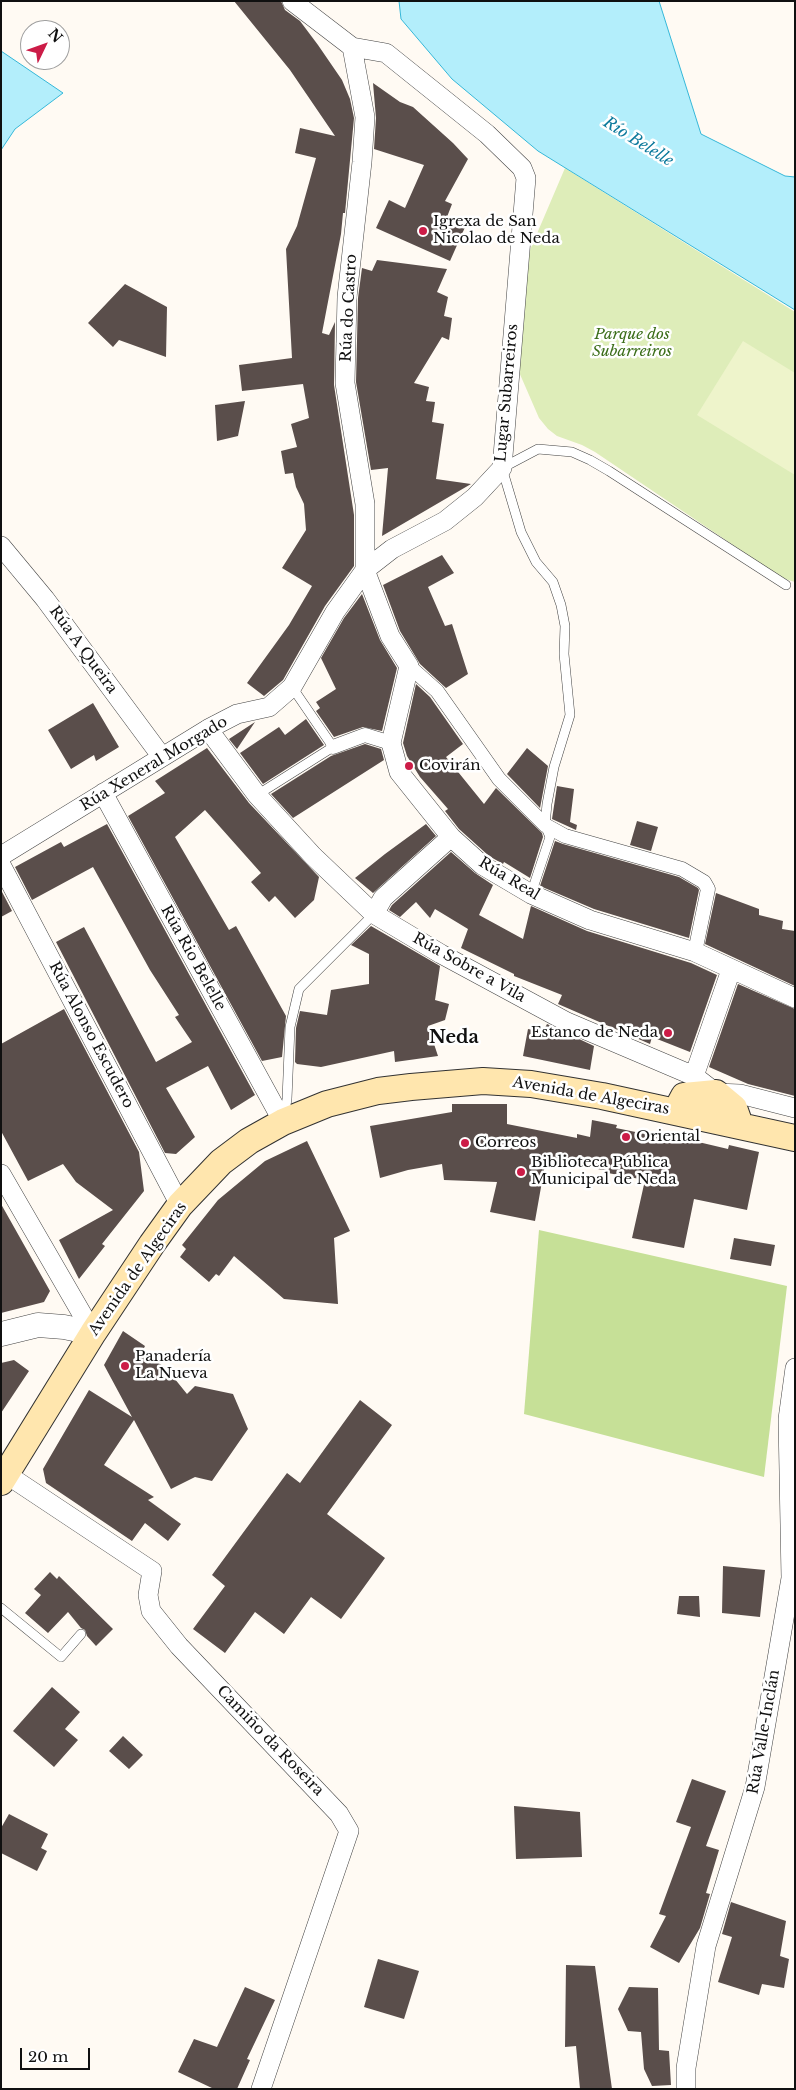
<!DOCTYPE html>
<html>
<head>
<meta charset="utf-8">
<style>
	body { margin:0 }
	#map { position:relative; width:796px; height:2090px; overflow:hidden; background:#fffaf3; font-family:"Libre Baskerville",serif }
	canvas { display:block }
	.frame { position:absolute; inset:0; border:2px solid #101010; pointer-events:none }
	.north { position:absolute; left:20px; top:20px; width:50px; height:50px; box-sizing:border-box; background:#fff; border:1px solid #9f9f9f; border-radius:50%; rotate:48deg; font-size:14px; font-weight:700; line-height:20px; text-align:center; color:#101010 }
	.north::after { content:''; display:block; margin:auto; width:18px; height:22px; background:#cc1c47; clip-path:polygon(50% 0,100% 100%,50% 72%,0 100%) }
	.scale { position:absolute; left:20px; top:2048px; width:70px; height:22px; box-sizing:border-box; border:2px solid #101010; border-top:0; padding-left:6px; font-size:15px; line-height:18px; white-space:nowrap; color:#101010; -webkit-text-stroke:4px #fff; paint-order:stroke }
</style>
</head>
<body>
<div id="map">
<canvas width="796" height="2090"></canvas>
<div class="frame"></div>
<div class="north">N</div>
<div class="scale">20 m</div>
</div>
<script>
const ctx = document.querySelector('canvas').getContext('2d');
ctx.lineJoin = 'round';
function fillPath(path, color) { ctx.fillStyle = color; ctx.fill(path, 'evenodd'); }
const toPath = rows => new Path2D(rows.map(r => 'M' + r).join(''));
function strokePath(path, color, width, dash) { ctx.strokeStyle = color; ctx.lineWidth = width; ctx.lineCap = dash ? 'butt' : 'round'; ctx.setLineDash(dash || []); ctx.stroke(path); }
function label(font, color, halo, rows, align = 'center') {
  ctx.font = font + ' "Libre Baskerville",serif'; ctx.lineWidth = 5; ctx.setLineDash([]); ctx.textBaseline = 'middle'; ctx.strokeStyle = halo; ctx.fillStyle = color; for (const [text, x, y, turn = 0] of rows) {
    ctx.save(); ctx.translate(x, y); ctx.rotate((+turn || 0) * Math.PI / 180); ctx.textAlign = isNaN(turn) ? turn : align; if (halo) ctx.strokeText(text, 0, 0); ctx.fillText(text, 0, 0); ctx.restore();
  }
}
fillPath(toPath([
	[565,168,795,312,795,582,782,578,595,452,582,445,557,436,548,429,539,418,519,372,523,279,530,250]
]), '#deedb9');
fillPath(toPath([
	[539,1230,787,1286,764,1477,524,1414]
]), '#c6e097');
fillPath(toPath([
	[743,341,795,373,795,475,697,415]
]), '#eef4cb');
const water = toPath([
	[399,1,659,1,701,134,785,176,795,177,795,310,538,151,452,79,401,19,399,1],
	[1,51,63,93,15,129,1,150,1,51]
]);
fillPath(water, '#b3eefb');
strokePath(water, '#35b7d8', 1);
fillPath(toPath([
	[234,1,281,1,285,10,300,21,318,45,342,80,350,99,354,118,345,213,343,213,341,234,322,333,329,335,335,322,334,385,354,515,354,566,325,606,283,680,264,696,247,683,289,625,312,586,282,568,306,530,304,504,296,487,293,473,285,474,281,451,297,447,291,424,309,418,303,384,242,391,239,365,292,358,286,249,297,226,316,158,295,153,300,128,335,136,290,70],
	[373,83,400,102,413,107,453,143,468,159,445,201,452,204,447,217,466,225,450,261,376,228,389,200,405,208,424,165,374,149,376,118],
	[377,260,447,269,437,292,448,297,444,316,452,318,449,340,442,337,414,383,429,387,426,401,435,402,432,422,444,424,436,479,471,484,382,536,388,468,371,470,356,382,358,298,362,268,372,271],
	[125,284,167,307,166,357,119,340,113,347,88,323],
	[245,401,238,436,217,441,215,405],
	[442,555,454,573,428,587,445,626,452,624,468,674,446,688,420,664,400,631,383,585],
	[362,594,380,640,397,668,382,731,363,727,334,737,316,711,320,708,316,702,336,689,321,658,344,618],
	[416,684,430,697,463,744,446,757,484,804,496,788,542,833,543,837,530,878,504,862,503,864,489,856,459,829,445,811,448,809,420,777,407,756,403,743],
	[93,703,119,747,96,761,94,755,71,769,48,730],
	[306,719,324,745,263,784,240,753,279,727,285,735],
	[255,722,237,749,229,739],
	[365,744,381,749,384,760,293,818,271,794,331,756],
	[207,748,249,803,319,877,314,900,295,918,275,896,269,902,251,882,261,873,205,810,175,837,229,930,236,926,286,1016,282,1057,262,1061,128,816,165,793,155,781],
	[527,748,548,766,540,808,507,774],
	[557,786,574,789,570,822,577,825,576,830,552,819],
	[637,821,658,827,651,851,630,845],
	[107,824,255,1095,231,1110,208,1066,166,1088,195,1137,176,1154,165,1153,56,942,84,927,156,1062,192,1042,175,1017,179,1015,150,970,93,867,32,900,15,867,61,842,64,847],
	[426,824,436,836,373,893,355,878,385,854],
	[555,841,563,844,679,877,698,888,699,890,689,938,594,909,540,886],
	[451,852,475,873,493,885,479,915,523,939,531,906,587,931,691,963,717,975,690,1052,652,1037,650,1044,558,1004,562,995,514,976,514,974,461,948,468,929,435,909,430,918,416,902,400,917,389,910,392,905],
	[1,890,12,911,1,917],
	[716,893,759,909,759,915,783,921,782,929,795,931,795,986,705,944],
	[371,926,440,966,435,1000,449,1004,445,1020,428,1026,438,1056,395,1062,394,1051,321,1067,297,1064,295,1062,296,1028,300,1011,327,1015,331,990,369,984,369,954,351,945],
	[738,984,795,1009,795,1096,748,1084,709,1067],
	[64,1009,139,1152,144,1191,102,1244,105,1246,79,1279,59,1240,113,1210,76,1182,63,1164,28,1181,1,1131,1,1044],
	[547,1024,594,1046,590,1070,523,1056,528,1029,543,1032],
	[452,1104,507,1104,507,1124,577,1138,577,1134,590,1137,592,1120,617,1125,616,1128,655,1136,656,1132,728,1149,729,1145,759,1152,747,1210,694,1199,684,1248,632,1238,645,1180,608,1173,608,1171,546,1159,535,1221,490,1212,497,1182,444,1180,442,1164,408,1170,380,1178,370,1126,452,1112],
	[307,1141,350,1231,334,1238,338,1304,284,1299,234,1256,219,1276,216,1274,209,1282,180,1257,186,1249,182,1245,218,1200,265,1161],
	[1,1204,50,1291,44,1302,1,1313],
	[734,1238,775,1245,771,1266,730,1259],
	[123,1331,145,1346,142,1352,166,1368,187,1394,195,1386,233,1394,248,1429,212,1481,195,1477,171,1489,134,1420,104,1465,154,1497,148,1500,181,1524,168,1541,145,1523,132,1541,46,1483,43,1469,89,1390,132,1417,104,1365],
	[14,1360,29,1371,1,1413,1,1363],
	[360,1400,392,1425,327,1514,385,1558,341,1619,311,1597,284,1634,255,1612,225,1653,193,1629,225,1586,212,1575,287,1473,300,1483],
	[723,1566,765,1570,760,1617,722,1613],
	[50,1572,57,1579,59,1576,113,1629,96,1646,87,1636,85,1630,81,1628,68,1612,48,1633,25,1613,41,1595,34,1589],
	[679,1596,699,1596,700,1617,677,1614],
	[52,1687,80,1712,65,1729,78,1740,54,1767,13,1731],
	[123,1736,143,1755,129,1769,109,1751],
	[692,1779,726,1791,706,1846,719,1850,706,1893,710,1894,700,1928,679,1963,650,1947,666,1916,659,1914,691,1827,676,1822],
	[514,1806,580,1812,582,1857,516,1859],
	[9,1814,48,1834,41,1848,47,1851,37,1871,1,1853,1,1828],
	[731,1902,786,1921,780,1956,789,1959,784,1988,762,1984,759,1995,718,1982,732,1937,722,1934],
	[378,1959,419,1971,404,2019,364,2007],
	[566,1965,595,1966,612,2089,580,2089,576,2046,565,2047],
	[245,1987,275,2000,247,2059,250,2060,237,2089,214,2089,178,2072,194,2039,217,2047],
	[629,1987,658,1988,659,2050,669,2051,671,2085,652,2086,644,2069,641,2032,628,2031,618,2009]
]), '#5a4e4b');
const service = toPath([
	[257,795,333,747,292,687],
	[531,894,550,837,545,825,547,804,554,767,570,715,564,654,565,626,561,605,553,582,536,562,521,532,502,468,538,449,572,452,590,460,609,471,786,585],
	[284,1117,287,1099,290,1027,299,989,374,914],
	[1,1608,61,1657,81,1634]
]);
const pedestrian = toPath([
	[409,666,437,691,499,779,545,825,565,836,682,869,704,882,708,889,695,952],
	[333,747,365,735,391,743]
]);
const minor = toPath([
	[352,47,365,117,362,162,347,297,345,383,365,504,365,570,390,636,409,666,391,743,399,772,451,837,482,865,531,894,590,920,695,952,795,998],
	[1,546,45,599,162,757],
	[208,729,257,795,313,856,374,914,441,954,567,1022,694,1076,716,1093,740,1094,795,1108],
	[103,793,283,1122],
	[1,856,208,729,237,714,269,707,292,687,335,612,365,570,392,549,445,521,475,497,502,468,525,190,526,178,522,168,487,134,386,53,352,47,292,1],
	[1,865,180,1205],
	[374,914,383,898,451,837],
	[694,1076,731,970],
	[1,1174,93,1333],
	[6,1474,152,1571,148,1595,151,1611,179,1646,339,1814,349,1831,261,2089],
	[686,2089,686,2068,706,1946,755,1787,791,1578,788,1419,795,1368]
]);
const tertiary = toPath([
	[1,1334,38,1325,64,1327,93,1333]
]);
const secondary = toPath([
	[676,1111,684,1096,716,1093,734,1108,740,1125],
	[1,1482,93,1333,152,1244,180,1205,221,1162,249,1141,283,1122,327,1104,378,1091,411,1087,483,1081,531,1084,602,1096,795,1138]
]);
strokePath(service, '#434343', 10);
strokePath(pedestrian, '#434343', 15);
strokePath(minor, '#434343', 20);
strokePath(tertiary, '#434343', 25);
strokePath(secondary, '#323232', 28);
strokePath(service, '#fff', 9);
strokePath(pedestrian, '#fff', 14);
strokePath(minor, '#fff', 19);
strokePath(tertiary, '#fff', 24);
strokePath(secondary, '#ffe6ae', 26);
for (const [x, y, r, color] of [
	[423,231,5,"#cc1c47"],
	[409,766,5,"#cc1c47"],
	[668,1033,5,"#cc1c47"],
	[626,1137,5,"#cc1c47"],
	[465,1143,5,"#cc1c47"],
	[521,1172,5,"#cc1c47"],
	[125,1366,5,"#cc1c47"]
]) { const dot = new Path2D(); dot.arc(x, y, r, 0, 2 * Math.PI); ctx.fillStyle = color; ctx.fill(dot); strokePath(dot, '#fff', 2); }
label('15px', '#101010', '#fff', [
	["Igrexa de San",433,222],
	["Nicolao de Neda",433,239],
	["Covirán",419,766],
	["Estanco de Neda",658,1033,"right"],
	["Oriental",636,1137],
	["Correos",475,1143],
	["Biblioteca Pública",531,1163],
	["Municipal de Neda",531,1180],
	["Panadería",135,1357],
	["La Nueva",135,1374]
], 'left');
label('15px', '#101010', '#fff', [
	["Rúa do Castro",349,308,-87],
	["Lugar Subarreiros",507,393,-85],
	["Rúa A Queira",83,650,54],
	["Rúa Xeneral Morgado",154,764,-31],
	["Rúa Real",509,879,31],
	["Rúa Rio Belelle",193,958,61],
	["Rúa Sobre a Vila",469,968,29],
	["Rúa Alonso Escudero",91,1035,62],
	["Avenida de Algeciras",591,1096,10],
	["Avenida de Algeciras",138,1269,-55],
	["Rúa Valle-Inclán",764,1732,-80],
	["Camiño da Roseira",270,1741,46]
]);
label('italic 15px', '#3c6e1a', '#fff', [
	["Parque dos",632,335],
	["Subarreiros",632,352]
]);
label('italic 16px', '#0e7b9d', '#fff', [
	["Río Belelle",638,142,32]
]);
label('bold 18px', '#101010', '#fff', [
	["Neda",454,1038]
]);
</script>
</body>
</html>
